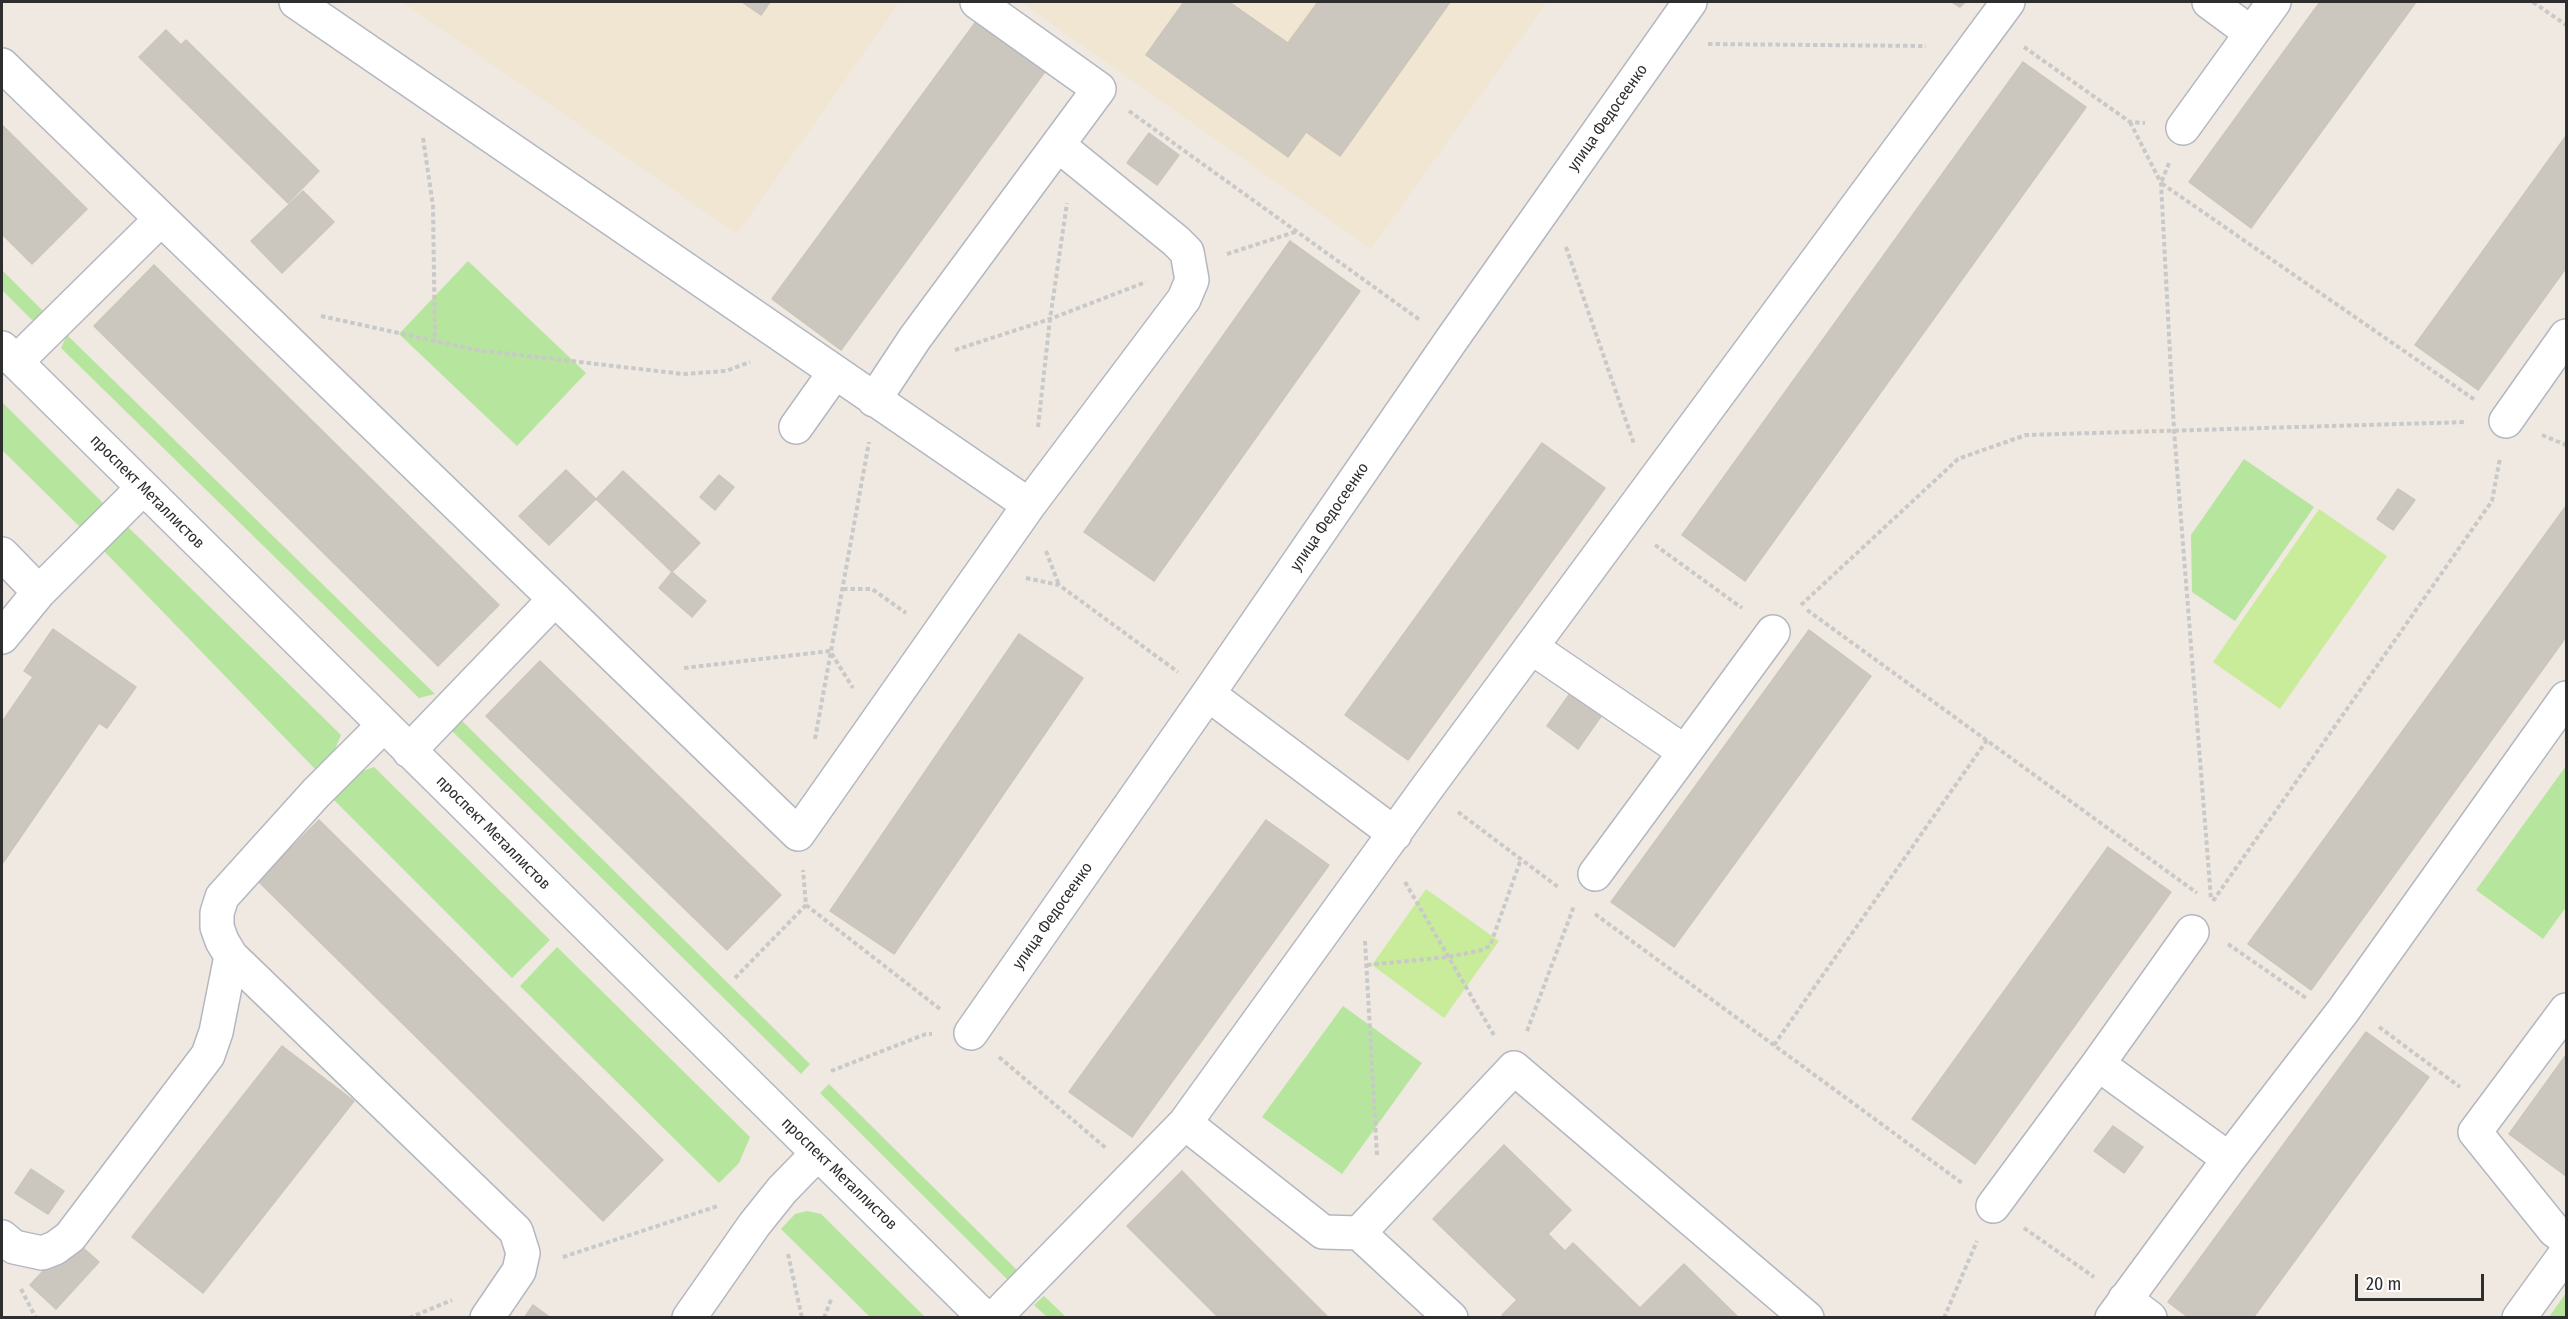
<!DOCTYPE html>
<html>
<head>
<meta charset="utf-8">
<style>
	body { margin:0 }
	#map { position:relative; width:2568px; height:1319px; overflow:hidden; background:#efe9e1; font-family:"Fira Sans Condensed",sans-serif }
	canvas { display:block }
	.frame { position:absolute; inset:0; border:3px solid #2e2e2e; pointer-events:none }
	.scale { position:absolute; left:2355px; top:1274px; width:129px; height:27px; box-sizing:border-box; border:3px solid #2e2e2e; border-top:0; padding-left:8px; font-size:18px; line-height:21px; white-space:nowrap; color:#2e2e2e; -webkit-text-stroke:4px #fff; paint-order:stroke }
</style>
</head>
<body>
<div id="map">
<canvas width="2568" height="1319"></canvas>
<div class="frame"></div>
<div class="scale">20 m</div>
</div>
<script>
const ctx = document.querySelector('canvas').getContext('2d');
ctx.lineJoin = 'round';
function fillPath(path, color) { ctx.fillStyle = color; ctx.fill(path, 'evenodd'); }
const toPath = rows => new Path2D(rows.map(r => 'M' + r).join(''));
function strokePath(path, color, width, dash) { ctx.strokeStyle = color; ctx.lineWidth = width; ctx.lineCap = dash ? 'butt' : 'round'; ctx.setLineDash(dash || []); ctx.stroke(path); }
function label(font, color, halo, rows, align = 'center') {
  ctx.font = font + ' "Fira Sans Condensed",sans-serif'; ctx.lineWidth = 5; ctx.setLineDash([]); ctx.textBaseline = 'middle'; ctx.strokeStyle = halo; ctx.fillStyle = color; for (const [text, x, y, turn = 0] of rows) {
    ctx.save(); ctx.translate(x, y); ctx.rotate((+turn || 0) * Math.PI / 180); ctx.textAlign = isNaN(turn) ? turn : align; if (halo) ctx.strokeText(text, 0, 0); ctx.fillText(text, 0, 0); ctx.restore();
  }
}
fillPath(toPath([
	[402,2,894,2,898,4,737,234],
	[1021,2,1547,2,1371,249]
]), '#f0e6d1');
fillPath(toPath([
	[468,261,586,373,517,446,399,334],
	[2,270,47,315,32,320,2,290],
	[67,335,435,694,419,698,61,348],
	[2,402,104,504,80,527,2,450],
	[2244,459,2314,507,2235,621,2192,592,2191,535],
	[128,527,341,735,335,749,315,769,103,550],
	[454,713,810,1064,801,1074,448,727],
	[2566,766,2566,907,2543,939,2476,890],
	[374,767,550,940,512,978,334,800,360,772],
	[557,947,750,1137,739,1163,719,1183,520,986],
	[1343,1006,1422,1063,1342,1174,1262,1117],
	[829,1084,1020,1273,1010,1282,820,1093],
	[807,1211,821,1214,925,1317,870,1317,781,1229,795,1214],
	[2566,1293,2566,1317,2549,1317],
	[1044,1296,1066,1317,1047,1317,1034,1305]
]), '#b6e59e');
fillPath(toPath([
	[2319,509,2387,556,2280,709,2213,662],
	[1426,889,1499,941,1444,1018,1372,965]
]), '#c9ec9a');
const building = toPath([
	[742,2,770,2,761,15,742,2],
	[1184,2,1229,2,1288,43,1318,2,1450,2,1340,156,1306,132,1288,157,1146,55,1184,2],
	[1952,2,1965,2,1960,7,1952,2],
	[2320,2,2416,2,2251,228,2189,182,2320,2],
	[983,12,1052,62,841,350,772,299,983,12],
	[166,30,181,45,186,40,319,171,288,203,139,57,166,30],
	[2023,62,2086,107,1745,581,1682,535,2023,62],
	[2,125,87,209,32,264,2,234,2,125],
	[1149,133,1179,155,1157,185,1127,163,1149,133],
	[2566,136,2566,268,2478,390,2415,345,2566,136],
	[303,191,334,222,282,273,251,241,303,191],
	[1290,241,1360,291,1154,581,1084,532,1290,241],
	[154,265,499,605,438,666,94,326,154,265],
	[1542,443,1605,488,1408,760,1345,715,1542,443],
	[566,470,596,499,549,545,519,516,566,470],
	[623,471,700,543,672,572,596,499,623,471],
	[719,475,734,487,715,510,700,497,719,475],
	[2398,489,2415,500,2393,530,2377,519,2398,489],
	[2566,506,2566,637,2311,990,2248,944,2566,506],
	[672,572,706,601,692,617,659,588,672,572],
	[53,629,136,687,107,728,99,723,2,864,2,722,33,677,24,671,53,629],
	[1809,630,1871,676,1674,947,1611,902,1809,630],
	[1019,634,1083,678,894,954,830,911,1019,634],
	[540,661,781,895,727,950,486,716,540,661],
	[1571,692,1602,715,1578,749,1547,726,1571,692],
	[319,820,663,1160,603,1221,258,881,319,820],
	[1266,820,1329,865,1132,1137,1069,1092,1266,820],
	[2108,847,2171,892,1975,1164,1912,1119,2108,847],
	[2366,1032,2429,1077,2253,1318,2189,1318,2168,1302,2366,1032],
	[282,1046,354,1101,203,1293,132,1237,282,1046],
	[2566,1055,2566,1176,2509,1134,2566,1055],
	[2113,1126,2143,1147,2124,1173,2094,1151,2113,1126],
	[1504,1145,1571,1210,1548,1234,1565,1251,1573,1243,1640,1308,1684,1264,1739,1318,1505,1318,1502,1315,1517,1300,1433,1219,1504,1145],
	[31,1169,64,1191,48,1214,15,1193,31,1169],
	[1182,1171,1216,1206,1329,1318,1219,1318,1127,1226,1182,1171],
	[73,1239,99,1262,56,1309,30,1285,73,1239],
	[533,1305,551,1318,524,1318,533,1305]
]);
fillPath(building, '#cbc7bf');
strokePath(building, '#cbc5ba', 1.5);
const minor = toPath([
	[296,2,1029,505],
	[2209,2,2251,33],
	[2,65,798,834,1029,505,1184,299,1192,280,1187,252,1176,241,1058,145],
	[2183,128,2274,2],
	[2,348,985,1318],
	[16,362,161,219],
	[874,400,915,338,1099,89,977,2],
	[2506,421,2566,336],
	[796,427,835,372],
	[2,554,39,592],
	[2,637,39,592,143,488],
	[1531,647,1685,752,1773,632],
	[1208,694,1395,834],
	[384,725,316,793,222,897,217,913,217,927,222,941,231,956,516,1231,523,1253,519,1271,487,1318],
	[409,751,555,599],
	[1595,874,1685,752],
	[2192,932,2098,1064,2229,1159],
	[2566,1010,2475,1132,2554,1230,2566,1239],
	[971,1033,1208,694,1450,342,1690,2],
	[1185,1123,1323,1232,1359,1233,1451,1318],
	[1993,1206,2098,1064],
	[1359,1233,1514,1068,1807,1318],
	[2,1237,14,1247,42,1253,55,1248,70,1237,208,1055,216,1032,231,956],
	[2125,1299,2150,1318],
	[689,1318,754,1225,782,1190,818,1153],
	[994,1318,1185,1123,1427,788,2008,2],
	[2112,1318,2229,1159,2343,1011,2566,698],
	[2519,1318,2566,1253]
]);
strokePath(minor, '#b4b7c1', 36);
strokePath(toPath([
	[2533,2,2566,25],
	[1708,44,1926,46],
	[2024,47,2130,122,2145,123],
	[1129,111,1420,320],
	[2130,122,2161,183,2174,430,2211,899],
	[423,138,433,206,435,342],
	[2169,163,2161,183,2475,400],
	[1566,247,1634,444],
	[1227,254,1298,231],
	[321,316,476,350,683,374,726,371,750,362],
	[955,350,1050,319,1146,282],
	[1038,427,1050,319,1067,203],
	[2542,435,2566,445],
	[1655,545,1742,608],
	[1046,551,1059,585],
	[1026,578,1059,585,1178,672],
	[843,589,872,589,906,613],
	[1801,605,1958,459,2026,435,2467,422],
	[1807,610,2197,893],
	[684,668,830,651,853,688],
	[815,739,869,442],
	[1458,812,1558,887],
	[1405,882,1495,1037],
	[2213,901,2492,501,2500,458],
	[806,905,940,1009],
	[1595,914,1962,1183],
	[1365,941,1377,1155],
	[2228,944,2306,998],
	[1367,965,1448,957,1482,950,1490,946,1521,859],
	[735,978,806,905,803,870],
	[2379,1027,2460,1087],
	[1527,1031,1574,906],
	[1774,1045,1987,740],
	[999,1057,1107,1149],
	[831,1071,926,1034,932,1034],
	[2024,1228,2094,1277],
	[788,1254,802,1318],
	[563,1257,718,1206],
	[21,1289,36,1318],
	[409,1318,452,1300],
	[824,1318,832,1297],
	[1944,1318,1977,1241]
]), '#c9c9c9', 4, [4.5, 3]);
strokePath(minor, '#fff', 33);
label('16px', '#2e2e2e', '#fff', [
	["улица Федосеенко",1608,118,-55],
	["проспект Металлистов",147,492,45],
	["улица Федосеенко",1330,517,-56],
	["проспект Металлистов",493,833,45],
	["улица Федосеенко",1053,916,-55],
	["проспект Металлистов",839,1174,44]
]);
</script>
</body>
</html>
